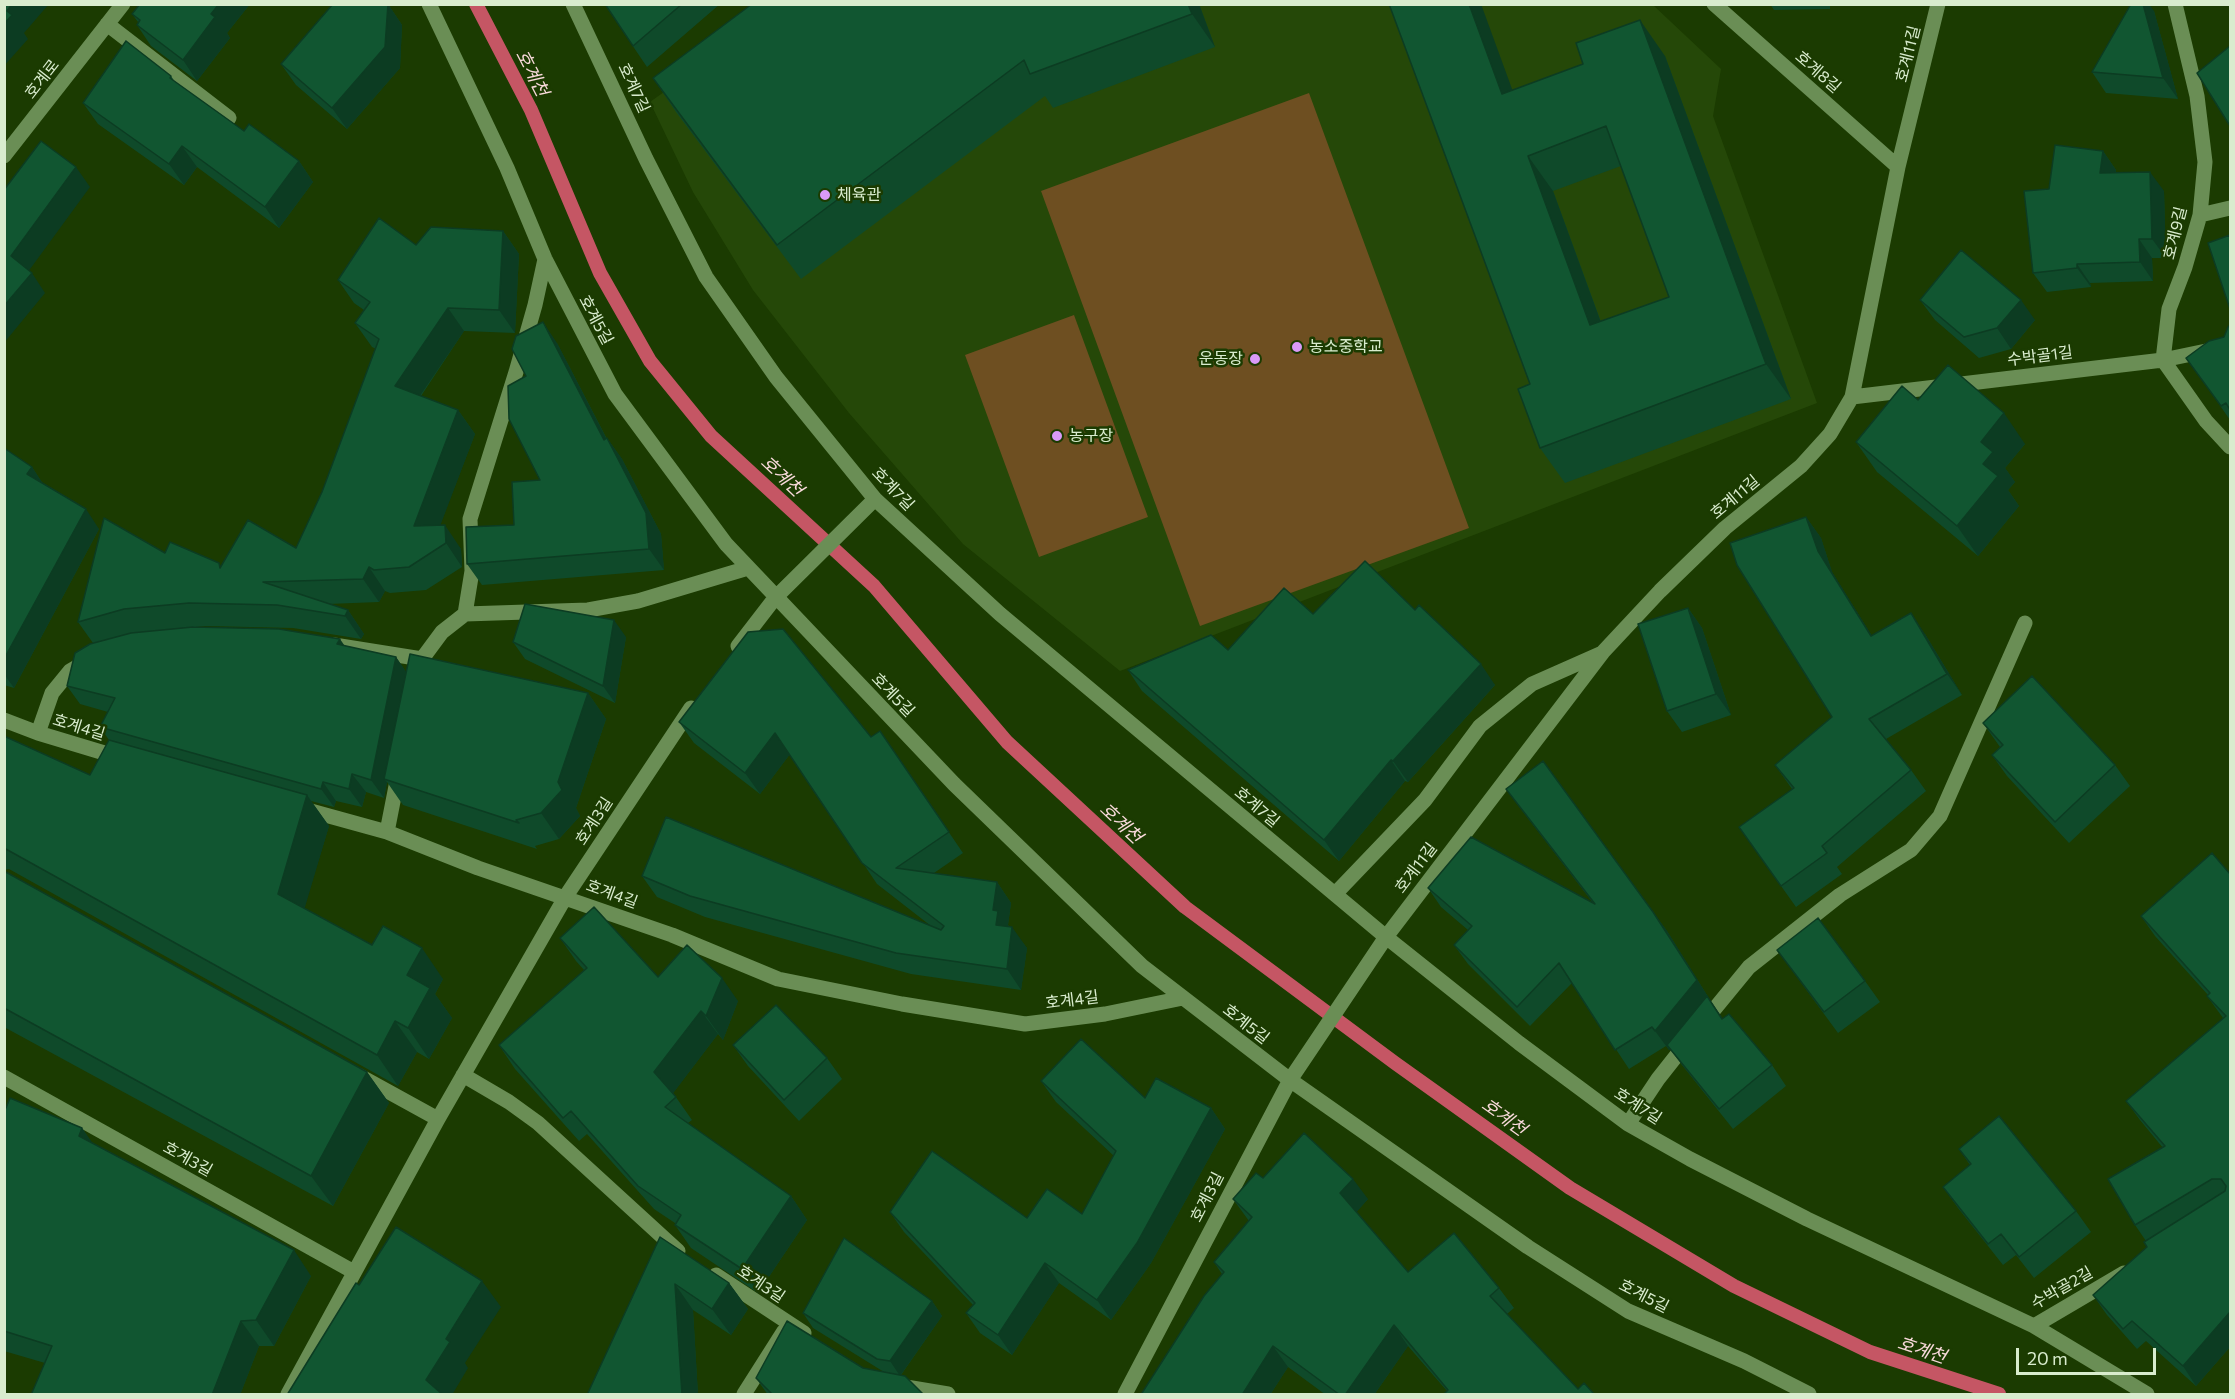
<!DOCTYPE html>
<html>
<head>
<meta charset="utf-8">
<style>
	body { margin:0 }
	#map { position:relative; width:2235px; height:1399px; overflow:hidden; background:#1b3b01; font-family:Commissioner,sans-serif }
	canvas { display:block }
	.frame { position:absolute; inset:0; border:6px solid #d9ecce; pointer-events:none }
	.scale { position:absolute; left:2016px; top:1348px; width:140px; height:27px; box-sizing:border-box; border:3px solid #d9ecce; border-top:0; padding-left:8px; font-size:18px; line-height:21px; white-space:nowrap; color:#d9ecce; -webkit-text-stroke:4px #1b3b01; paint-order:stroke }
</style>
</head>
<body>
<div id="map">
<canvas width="2235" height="1399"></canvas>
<div class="frame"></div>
<div class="scale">20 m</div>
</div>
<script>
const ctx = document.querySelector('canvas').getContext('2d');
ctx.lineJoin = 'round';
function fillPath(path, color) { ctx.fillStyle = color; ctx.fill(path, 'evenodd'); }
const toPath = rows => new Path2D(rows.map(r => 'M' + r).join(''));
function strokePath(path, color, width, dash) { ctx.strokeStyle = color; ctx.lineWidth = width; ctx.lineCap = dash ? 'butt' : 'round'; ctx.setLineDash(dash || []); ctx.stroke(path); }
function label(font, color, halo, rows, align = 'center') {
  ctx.font = font + ' Commissioner,"Noto Sans KR",sans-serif'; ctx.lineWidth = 5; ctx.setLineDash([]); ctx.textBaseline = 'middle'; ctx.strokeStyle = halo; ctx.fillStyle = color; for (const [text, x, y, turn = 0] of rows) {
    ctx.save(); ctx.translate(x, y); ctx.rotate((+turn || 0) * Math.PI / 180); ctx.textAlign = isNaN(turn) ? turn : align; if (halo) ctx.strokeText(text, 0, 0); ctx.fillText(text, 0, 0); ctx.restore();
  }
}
fillPath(toPath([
	[785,5,1653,5,1721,69,1713,116,1817,403,1120,671,963,544,849,413,753,290,693,192,650,102]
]), '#254808');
fillPath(toPath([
	[1309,93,1469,528,1200,626,1041,191],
	[1074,315,1148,517,1039,557,965,355]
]), '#6e4f21');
strokePath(toPath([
	[476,4,531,110,600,273,650,361,711,436,874,586,1007,742,1185,907,1395,1063,1570,1188,1734,1286,1870,1352,1999,1394]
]), '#c55664', 14);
strokePath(toPath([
	[429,4,507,168,545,259,615,394,726,544,954,784,1142,966,1290,1080,1528,1247,1628,1311,1744,1361,1809,1394],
	[573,4,646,159,706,277,776,377,875,499,1000,614,1386,937,1519,1043,1628,1124,1690,1159,1807,1219,2034,1326,2147,1394],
	[1714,4,1898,167],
	[2175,4,2197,96,2205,162,2200,215,2185,267,2169,309,2163,360,2206,421,2230,447],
	[107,24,229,118],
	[4,156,123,4],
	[2200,215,2230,208],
	[1852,397,2163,360,2230,346],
	[465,614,472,571,470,519,516,372,535,305,545,259],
	[334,645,422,659],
	[738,646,775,598,875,499],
	[419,676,422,659,442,632,465,614,588,610,638,601,748,568],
	[4,720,38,733,121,758],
	[38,733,52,693,70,671,87,661],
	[300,808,387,832,478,868,672,935,778,979,902,1004,1025,1024,1105,1014,1183,998],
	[387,832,398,776],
	[1335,894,1425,800,1480,726,1532,684,1602,653],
	[1703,1023,1749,967,1840,895,1911,850,1940,816,2025,623],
	[358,1075,438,1119],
	[463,1075,509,1102,538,1123,678,1251],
	[4,1077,354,1272],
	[1628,1124,1658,1079,1688,1041],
	[716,1275,804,1333],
	[2034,1326,2124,1273],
	[900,1386,948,1394],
	[288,1394,438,1119,566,896,691,708],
	[744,1394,784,1331],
	[1125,1394,1290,1080,1386,937,1603,652,1660,591,1725,528,1801,466,1830,434,1852,397,1898,167,1938,4]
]), '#6a8e55', 15);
fillPath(toPath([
	[140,4,250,4,227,33,230,38,197,81,151,46,137,25,138,22,132,14],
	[388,4,402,25,400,68,347,129,296,85,281,64],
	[603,4,720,4,647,67,605,5,604,6],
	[1199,4,1215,47,1053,108,1045,96,801,279,676,112,653,78],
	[1770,4,1830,4,1830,9,1774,10],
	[2154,11,2178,99,2106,93,2092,72],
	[1665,56,1791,399,1565,483,1540,448,1530,384,1512,90],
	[1621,166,1669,297,1601,322,1553,191],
	[171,76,175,82,244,131,299,161,313,182,279,228,197,167,184,185,98,124,83,103],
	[2103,151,2116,170,2116,172,2164,191,2166,258,2152,258,2153,281,2090,283,2091,287,2047,292,2033,273,2049,189],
	[503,231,519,254,515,333,464,331,421,396,458,410,475,434,440,525,461,549,462,567,426,590,390,593,385,591,379,602,328,604,348,610,364,634,361,639,293,628,205,626,196,627,344,646,396,657,406,672,588,693,606,719,576,808,580,816,559,839,535,846,537,849,403,805,387,782,384,798,366,792,362,807,336,801,334,807,311,801,329,826,304,908,372,945,443,979,435,994,452,1018,429,1059,417,1052,398,1086,9,869,4,870,4,736,90,775,109,740,100,727,108,712,80,704,67,686,93,643,78,622,165,553,221,566,296,548,322,492,376,349,372,347,355,323,364,310,354,303,338,280,416,245],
	[1920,300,2035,320,2011,349,1979,358,1935,320],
	[2230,325,2230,420,2198,374,2224,337],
	[557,343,607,439,607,438,622,459,661,534,664,570,482,585,467,564,514,525,540,480,526,376],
	[1918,400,2025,444,2005,468,2015,482,2008,490,2019,506,1978,556,1877,472,1856,442],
	[4,448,32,467,43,484,99,529,14,688,4,685],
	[1806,517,1821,538,1832,572,1872,636,1925,634,1962,695,1886,739,1911,770,1926,791,1837,867,1842,874,1796,907,1739,827,1792,789,1775,765,1832,717],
	[1688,608,1702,628,1731,715,1682,732,1667,711],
	[1415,610,1495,685,1408,782,1405,781,1339,861,1142,691,1128,670,1228,650,1313,614],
	[626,637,615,703,525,659,513,642],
	[679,722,871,737,880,731,963,853,934,873,997,882,1011,903,1008,925,1027,948,1021,990,911,974,705,917,657,897,642,876,931,926,877,884,790,754,760,794,694,743],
	[1983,723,2115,765,2130,786,2069,843,2007,776,1992,755,2000,747],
	[1506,789,1653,912,1667,931,1710,1000,1723,1019,1772,1065,1786,1086,1733,1129,1682,1065,1670,1049,1669,1050,1666,1046,1629,1069,1572,983,1530,1026,1468,964,1454,945,1468,930,1441,907,1428,888,1593,903,1520,808],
	[4,871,367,1072,389,1103,333,1206,4,1027],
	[2230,874,2230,1347,2196,1386,2146,1341,2137,1349,2107,1315,2093,1295,2147,1247,2146,1241,2135,1225,2163,1148,2140,1120,2126,1101,2223,1018,2207,996,2208,995,2155,936,2141,916],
	[560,938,658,977,738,1001,723,1040,718,1034,673,1093,692,1120,688,1123,791,1196,807,1220,758,1293,691,1248,675,1225,675,1223,654,1209,587,1134,579,1141,515,1069,499,1045,584,970,576,961],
	[1777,950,1865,981,1880,1002,1838,1033],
	[733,1045,827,1058,842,1079,799,1121,748,1066],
	[1041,1081,1211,1108,1225,1129,1151,1263,1111,1320,1059,1283,1012,1355,980,1333,966,1313,973,1305,904,1232,890,1212,1027,1218,1082,1214,1114,1156,1056,1102],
	[4,1107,82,1128,92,1143,311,1276,274,1346,259,1346,240,1395,31,1395,45,1363,4,1351],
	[1959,1149,2076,1211,2091,1232,2034,1278,2016,1255,2003,1265,1958,1208,1943,1187,1970,1165],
	[1263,1178,1368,1199,1356,1212,1408,1272,1499,1288,1514,1308,1507,1314,1578,1389,1595,1395,1447,1391,1408,1346,1374,1395,1326,1395,1288,1367,1270,1395,1143,1395,1142,1393,1222,1274,1214,1262,1249,1221,1233,1199],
	[660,1237,729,1283,748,1309,731,1335,693,1310,698,1395],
	[932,1301,942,1316,901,1375,924,1395,768,1395,756,1378,863,1368,884,1372,813,1328,803,1313]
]), '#0f4a2a');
fillPath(toPath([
	[12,4,49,4,24,33,28,39,4,66,4,24,7,11],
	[219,4,250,4,227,33,230,38,197,81,183,60,211,14],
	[388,4,402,25,400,68,347,129,332,108],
	[1188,4,1199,4,1215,47,1192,14],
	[1469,4,1481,4,1527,130,1502,94],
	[2143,4,2149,4,2154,11,2178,99,2163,78],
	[1640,20,1665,56,1791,399,1766,364],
	[182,146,197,167,184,185,169,164],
	[2103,151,2116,170,2113,192,2100,173],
	[1528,156,1553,191,1615,361,1590,325],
	[299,161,313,182,279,228,265,207],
	[76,167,90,187,25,276,11,256],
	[2150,172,2164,191,2166,258,2152,239],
	[503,231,519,254,515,333,499,310],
	[2139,239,2152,258,2153,281,2140,262],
	[2077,264,2090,283,2091,287,2077,268],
	[32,273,45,293,4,343,4,306],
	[2021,300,2035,320,2011,349,1997,328],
	[448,308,464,331,411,409,395,386],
	[543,322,557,343,618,461,604,440],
	[458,410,475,434,431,550,414,526],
	[2004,413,2025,444,2005,468,2015,482,2008,490,2019,506,1978,556,1957,526,1983,464,1981,442],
	[607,438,622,459,661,534,664,570,649,549],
	[32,467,45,487,27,474],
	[86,509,99,529,14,688,4,674,4,659],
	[1806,517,1821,538,1832,572,1885,657,1871,636,1818,551],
	[445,525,461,549,462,567,446,543],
	[369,567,385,591,379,602,363,579],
	[1688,608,1702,628,1731,715,1716,694],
	[348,610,364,634,361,639,345,616],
	[1911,613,1925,634,1962,695,1947,674],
	[614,620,626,637,615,703,603,686],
	[340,639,353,658,337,644],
	[396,657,409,676,384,779,387,782,384,798,371,780],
	[1481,664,1495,685,1408,782,1393,761],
	[588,693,606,719,576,808,580,816,559,839,541,813,558,782],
	[775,733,790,754,760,794,745,773],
	[1391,760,1405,781,1339,861,1324,840],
	[352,774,366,792,362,807,349,789],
	[323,782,336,801,334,807,321,789],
	[307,795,329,826,300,924,278,894],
	[997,882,1011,903,1008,925,1012,931,1012,927,1027,948,1021,990,1007,969,993,910],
	[1653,912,1667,931,1710,1000,1737,1040,1670,1049,1669,1050,1655,1031],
	[422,948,443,979,435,994,452,1018,429,1059,408,1028,407,975],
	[722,978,738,1001,723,1040,706,1016],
	[701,1011,718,1034,671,1096,654,1072],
	[395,1021,417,1052,398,1086,377,1055],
	[367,1072,389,1103,333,1206,311,1176],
	[1211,1108,1225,1129,1151,1263,1111,1320,1097,1300],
	[82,1128,100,1154,79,1136],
	[1353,1179,1368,1199,1355,1214,1340,1193],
	[791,1196,807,1220,758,1293,742,1269],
	[294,1250,311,1276,274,1346,256,1320],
	[1045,1263,1059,1283,1012,1355,998,1335],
	[482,1281,501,1307,465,1363,468,1368,452,1395,436,1395,426,1380,446,1339],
	[729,1283,748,1309,731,1335,712,1309],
	[675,1284,693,1310,698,1395,682,1395],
	[932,1301,942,1316,900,1376,890,1361],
	[2230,1312,2230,1347,2196,1386,2183,1366],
	[241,1321,259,1346,240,1395,212,1395],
	[1394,1325,1408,1346,1374,1395,1345,1395],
	[1273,1346,1288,1367,1270,1395,1242,1395]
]), '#0c3c22');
const building = toPath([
	[4,4,12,4,7,11,12,15,4,24,4,4],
	[140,4,219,4,211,14,215,17,183,60,137,25,140,20,132,14,140,4],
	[333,4,388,4,385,47,332,108,281,64,333,4],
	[605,4,682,4,633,46,605,4],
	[752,4,1188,4,1192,14,1030,74,1024,60,777,245,653,78,752,4],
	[1389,4,1469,4,1502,94,1583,64,1576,43,1640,20,1766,364,1540,448,1518,389,1530,384,1389,4],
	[1606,126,1669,297,1590,325,1528,156,1606,126],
	[2131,4,2143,4,2163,78,2092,72,2131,4],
	[126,41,171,76,170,78,244,131,249,124,299,161,265,207,182,146,169,164,83,103,126,41],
	[2230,46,2230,126,2197,73,2230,46],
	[41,141,76,167,11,256,32,273,4,306,4,190,41,141],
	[2055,145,2103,151,2100,173,2150,172,2152,239,2139,239,2140,262,2077,264,2077,268,2033,273,2024,191,2049,189,2055,145],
	[379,218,416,245,431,227,503,231,499,310,448,308,395,386,458,410,414,526,445,525,446,543,409,567,374,570,369,567,363,579,263,582,348,610,345,616,277,605,189,603,124,609,78,622,104,518,165,553,170,542,219,563,220,568,248,520,296,548,322,492,379,339,355,323,370,302,338,280,379,218],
	[2230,235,2230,309,2208,243,2230,235],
	[1961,250,2021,300,1997,328,1964,337,1920,300,1961,250],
	[543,322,604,440,607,438,646,513,649,549,467,564,466,527,514,525,512,482,540,480,509,419,508,386,526,376,512,349,516,336,543,322],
	[2230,325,2230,410,2226,403,2221,406,2186,358,2209,341,2224,337,2228,327,2230,325],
	[1948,365,2004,413,1981,442,1993,452,1983,464,1998,476,1957,526,1856,442,1902,386,1918,400,1948,365],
	[4,448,32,467,27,474,86,509,4,659,4,448],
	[1806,517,1818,551,1871,636,1911,613,1947,674,1869,719,1911,770,1822,846,1827,853,1781,886,1739,827,1794,788,1775,765,1832,717,1737,565,1730,543,1806,517],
	[1365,561,1415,610,1419,605,1481,664,1393,761,1391,760,1324,840,1128,670,1211,635,1228,650,1284,588,1313,614,1365,561],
	[525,604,614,620,603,686,513,642,525,604],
	[1688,608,1716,694,1667,711,1638,624,1688,608],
	[193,627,279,629,340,639,337,644,396,657,371,780,352,774,349,789,323,782,321,789,100,727,115,698,67,686,75,653,90,644,131,633,193,627],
	[783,629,871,737,880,731,949,832,896,868,997,882,993,910,998,911,996,925,1012,927,1007,969,896,953,690,896,642,876,666,817,941,930,944,926,862,863,775,733,745,773,679,722,748,632,783,629],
	[410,654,588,693,558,782,562,790,541,813,516,820,519,823,384,779,410,654],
	[2032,676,2115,765,2055,822,1992,755,2003,745,1983,723,2032,676],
	[4,736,90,775,109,740,307,795,278,894,372,945,383,926,422,948,407,975,430,988,408,1028,395,1021,377,1055,4,848,4,736],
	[1543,761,1653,912,1697,980,1655,1031,1652,1027,1615,1050,1559,963,1517,1007,1454,945,1472,926,1428,888,1471,837,1595,904,1506,789,1543,761],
	[2212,853,2230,874,2230,1312,2183,1366,2132,1321,2123,1329,2093,1295,2147,1247,2144,1242,2225,1191,2226,1186,2221,1179,2212,1179,2135,1225,2108,1179,2165,1146,2126,1101,2226,1016,2207,996,2210,993,2141,916,2212,853],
	[4,871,367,1072,311,1176,4,1008,4,871],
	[594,907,658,977,687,945,722,978,706,1016,701,1011,654,1072,676,1097,665,1107,791,1196,742,1269,675,1225,681,1215,638,1186,571,1111,563,1118,499,1045,587,968,560,938,594,907],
	[1818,918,1865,981,1824,1012,1777,950,1818,918],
	[1707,996,1722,1019,1729,1014,1772,1065,1719,1109,1667,1045,1707,996],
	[776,1005,827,1058,784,1100,733,1045,776,1005],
	[1081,1039,1145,1098,1156,1078,1211,1108,1137,1243,1097,1300,1045,1263,998,1335,966,1313,975,1303,890,1212,932,1151,1027,1218,1047,1189,1082,1214,1116,1151,1041,1081,1081,1039],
	[10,1098,82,1128,79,1136,294,1250,256,1320,241,1321,212,1395,31,1395,52,1346,4,1331,4,1107,6,1108,10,1098],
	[1999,1116,2076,1211,2019,1257,2001,1234,1988,1244,1943,1187,1971,1164,1959,1149,1999,1116],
	[1304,1133,1353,1179,1340,1193,1408,1272,1454,1233,1499,1288,1490,1296,1578,1389,1584,1383,1595,1395,1443,1395,1448,1390,1394,1325,1345,1395,1340,1395,1273,1346,1242,1395,1145,1395,1142,1393,1204,1296,1224,1272,1214,1262,1252,1217,1233,1199,1256,1173,1263,1178,1304,1133],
	[396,1227,482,1281,446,1339,450,1342,426,1380,443,1395,287,1395,356,1283,359,1285,396,1227],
	[660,1237,729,1283,712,1309,675,1284,682,1395,587,1395,660,1237],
	[844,1238,932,1301,890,1361,877,1359,803,1313,844,1238],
	[787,1321,863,1368,905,1376,924,1395,773,1395,756,1378,787,1321]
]);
fillPath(building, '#115631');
strokePath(building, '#0c3c22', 1.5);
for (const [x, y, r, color] of [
	[825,195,6,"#d99af7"],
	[1297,347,6,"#d99af7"],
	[1255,359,6,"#d99af7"],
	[1057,436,6,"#d99af7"]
]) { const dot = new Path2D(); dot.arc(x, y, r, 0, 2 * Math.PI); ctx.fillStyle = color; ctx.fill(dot); strokePath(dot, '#1b3b01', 2); }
label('16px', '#d9ecce', '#1b3b01', [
	["호계11길",1908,54,-76],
	["호계8길",1818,72,41],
	["호계로",42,79,-52],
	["호계7길",634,88,65],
	["호계9길",2175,233,-76],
	["호계5길",596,320,62],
	["수박골1길",2040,356,-7],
	["호계7길",893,489,46],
	["호계11길",1735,497,-40],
	["호계5길",893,695,46],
	["호계4길",79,727,17],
	["호계7길",1257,807,40],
	["호계3길",594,821,-57],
	["호계11길",1416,868,-53],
	["호계4길",612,894,20],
	["호계4길",1072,1000,-7],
	["호계5길",1246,1024,38],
	["호계7길",1638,1106,33],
	["호계3길",188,1159,29],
	["호계3길",1207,1197,-63],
	["호계3길",761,1284,34],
	["수박골2길",2062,1288,-30],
	["호계5길",1644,1296,27]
]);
label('16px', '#d9ecce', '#1b3b01', [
	["체육관",837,195],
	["농소중학교",1309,347],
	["운동장",1243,359,"right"],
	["농구장",1069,436]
], 'left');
label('italic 18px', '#fadbdc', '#1b3b01', [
	["호계천",532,73,63],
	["호계천",782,476,43],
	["호계천",1121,823,43],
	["호계천",1504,1117,36],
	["호계천",1922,1350,18]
]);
</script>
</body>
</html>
